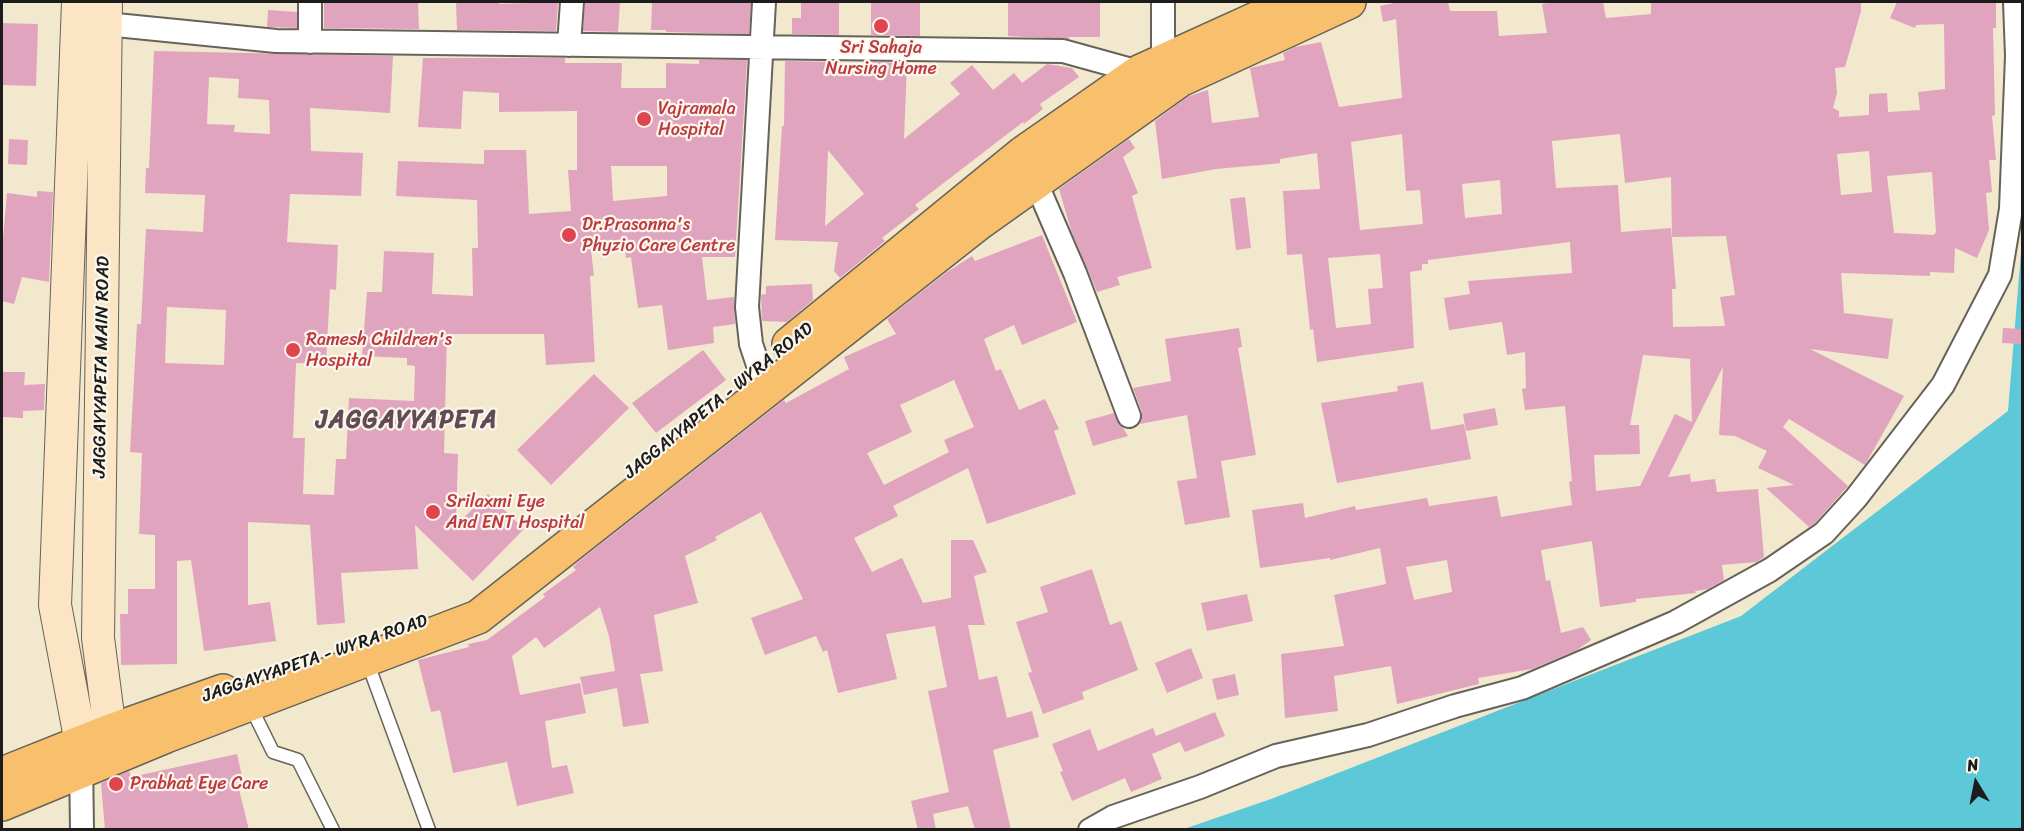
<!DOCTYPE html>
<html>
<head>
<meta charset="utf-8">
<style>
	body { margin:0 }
	#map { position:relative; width:2024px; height:831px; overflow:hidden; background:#f1e8ce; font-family:Sriracha,sans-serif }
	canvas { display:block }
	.frame { position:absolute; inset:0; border:3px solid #1c1c1c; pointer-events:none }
	.north { position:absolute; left:1946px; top:753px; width:60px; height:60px; -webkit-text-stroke:4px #fbf7ec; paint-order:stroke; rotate:350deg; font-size:16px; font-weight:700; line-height:24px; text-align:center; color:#1c1c1c }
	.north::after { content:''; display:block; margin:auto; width:21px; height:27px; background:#1c1c1c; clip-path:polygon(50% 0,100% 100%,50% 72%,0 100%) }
</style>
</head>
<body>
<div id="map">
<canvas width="2024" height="831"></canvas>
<div class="frame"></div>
<div class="north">N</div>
</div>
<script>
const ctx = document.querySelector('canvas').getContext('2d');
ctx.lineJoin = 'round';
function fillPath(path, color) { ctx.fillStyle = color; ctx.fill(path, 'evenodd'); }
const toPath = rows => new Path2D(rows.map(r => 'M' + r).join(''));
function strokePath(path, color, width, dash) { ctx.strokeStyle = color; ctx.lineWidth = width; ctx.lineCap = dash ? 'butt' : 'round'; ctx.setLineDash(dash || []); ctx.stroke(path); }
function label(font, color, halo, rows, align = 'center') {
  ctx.font = font + ' Sriracha,sans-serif'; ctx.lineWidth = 4.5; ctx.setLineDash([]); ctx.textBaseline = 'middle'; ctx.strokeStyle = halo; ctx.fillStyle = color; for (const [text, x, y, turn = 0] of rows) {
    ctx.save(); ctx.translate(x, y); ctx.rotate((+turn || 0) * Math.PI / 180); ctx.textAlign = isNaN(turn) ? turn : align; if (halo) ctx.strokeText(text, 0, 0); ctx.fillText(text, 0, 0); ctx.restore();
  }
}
fillPath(toPath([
	[2022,240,2022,829,1181,830,1271,799,1741,616,2008,411]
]), '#5dc8d7');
fillPath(toPath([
	[324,2,418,2,419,29,324,28],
	[456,2,499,2,499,4,558,2,556,31,457,30],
	[585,2,620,2,618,32,583,31],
	[652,2,751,2,749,34,666,32,666,30,651,30],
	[801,2,839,2,839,35,792,34,792,18,801,18],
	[871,2,920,2,920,36,871,35],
	[1008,2,1100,2,1100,37,1069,37,1069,39,1008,36],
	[1399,2,1448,2,1450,11,1497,11,1499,36,1547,33,1542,4,1554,2,1603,2,1606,18,1651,14,1651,2,1861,2,1861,11,1845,67,1835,68,1837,93,1833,108,1839,111,1839,117,1869,115,1869,94,1887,93,1888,112,1920,110,1918,92,1945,89,1944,24,1916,25,1915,28,1890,18,1897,2,1996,2,1996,28,1993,28,1995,115,1992,116,1996,160,1989,160,1992,192,1986,193,1989,230,1977,258,1955,248,1954,273,1930,272,1930,276,1841,273,1844,313,1893,319,1888,359,1810,349,1904,396,1865,465,1789,419,1783,427,1848,486,1815,523,1809,527,1766,488,1794,485,1758,468,1767,451,1735,436,1719,435,1723,367,1668,477,1690,474,1691,482,1715,479,1717,492,1758,489,1764,557,1757,562,1722,565,1724,580,1708,589,1695,591,1696,593,1636,599,1636,602,1600,607,1592,541,1541,550,1546,581,1550,580,1561,633,1583,627,1591,640,1577,650,1532,669,1478,678,1479,684,1397,704,1391,666,1334,676,1338,711,1285,718,1281,654,1344,646,1334,595,1386,584,1380,548,1330,560,1330,558,1260,568,1252,510,1303,503,1305,518,1355,506,1356,510,1427,498,1429,506,1497,496,1501,517,1572,505,1569,482,1572,481,1565,406,1525,410,1522,389,1526,388,1525,352,1507,355,1502,322,1449,330,1444,298,1470,294,1468,281,1572,273,1570,242,1428,260,1428,264,1422,264,1422,270,1410,272,1414,348,1317,362,1313,329,1310,330,1302,254,1287,255,1283,191,1320,189,1317,153,1280,159,1280,163,1272,164,1216,169,1162,179,1155,121,1189,96,1208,90,1212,123,1259,117,1250,68,1285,60,1283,53,1295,47,1321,42,1339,107,1402,98,1396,19,1383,22,1380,6],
	[1402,134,1406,191,1420,190,1423,224,1360,230,1351,142],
	[1620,134,1625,183,1671,177,1672,237,1726,236,1735,295,1720,297,1725,326,1673,327,1672,289,1676,289,1671,228,1621,232,1618,185,1556,188,1552,141],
	[1869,151,1872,192,1841,195,1837,154],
	[1932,172,1936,232,1934,235,1894,233,1887,176],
	[1500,180,1502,214,1465,218,1462,184],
	[1380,254,1383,288,1368,289,1371,324,1336,328,1328,258],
	[1643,355,1690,359,1692,422,1675,414,1640,486,1596,491,1594,455,1640,454,1639,425,1630,425],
	[1447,560,1452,592,1414,600,1406,567],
	[268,10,297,12,297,28,267,27],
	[2,23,38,24,36,86,2,85],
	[154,51,393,56,390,113,310,108,311,151,363,153,361,196,290,194,287,242,338,245,336,290,330,289,326,364,296,363,293,438,305,438,303,494,334,495,336,459,346,459,349,398,414,401,415,366,407,365,407,358,362,356,367,292,382,292,384,251,434,253,432,294,473,296,472,248,478,248,477,200,396,196,398,161,484,164,484,150,526,150,529,214,571,211,568,170,577,170,577,111,499,112,499,93,463,91,461,129,418,127,423,58,565,58,565,63,622,63,621,88,666,88,666,63,699,64,699,60,747,60,735,257,702,257,707,300,734,297,735,324,713,327,714,343,668,350,662,305,638,308,631,257,626,258,625,248,591,250,594,276,590,276,595,362,546,365,544,334,447,334,444,453,458,454,456,525,488,494,524,529,473,581,415,525,418,569,341,573,345,623,317,625,310,525,248,522,248,605,270,602,276,641,204,651,191,560,177,561,177,664,121,665,120,614,128,614,128,589,155,589,155,535,139,534,142,453,130,452,137,324,141,324,146,229,203,232,205,195,145,193,146,168,149,168],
	[209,77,239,79,238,98,269,100,270,134,234,132,235,125,207,124],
	[611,166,667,166,667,196,613,201],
	[167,307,226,310,224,365,165,363],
	[785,61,839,62,839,64,871,66,871,62,907,63,904,139,960,94,950,83,972,65,993,90,1014,73,1022,83,1047,64,1072,68,1079,77,1040,104,1043,109,1024,124,1023,122,915,205,919,209,882,238,885,241,840,278,834,271,838,242,775,240,782,126,784,126],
	[828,150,864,194,825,226],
	[9,139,28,140,27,165,8,164],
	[1129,139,1135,148,1123,157,1138,193,1132,196,1152,268,1117,277,1120,285,1097,292,1071,230,1059,189],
	[37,191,53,192,49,282,22,277,14,304,2,301,2,249,7,193,37,197],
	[1245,197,1251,248,1236,250,1230,199],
	[1042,235,1077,322,1022,345,1014,325,984,339,996,371,1001,369,1019,410,1045,399,1059,429,1054,431,1076,494,987,524,968,468,893,506,898,516,854,538,872,572,902,558,923,603,951,598,951,540,973,540,987,572,974,576,985,625,968,625,979,680,997,676,1007,718,1032,711,1039,737,993,750,1011,830,975,830,968,806,933,814,936,830,918,830,911,801,949,792,928,691,947,687,935,626,886,634,897,679,838,693,827,650,823,652,816,636,765,655,751,618,803,599,761,512,715,537,717,540,685,556,698,603,654,615,663,671,640,674,649,723,623,727,617,688,584,695,580,677,615,671,609,636,600,607,544,648,536,637,512,656,520,695,580,683,586,713,545,721,552,768,567,765,574,793,517,806,507,762,453,773,440,710,431,712,418,660,469,647,468,644,487,640,545,597,543,594,576,570,573,567,578,562,784,400,786,403,849,369,844,357,896,334,887,319,947,272,972,256,975,261],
	[954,380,974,427,944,440,949,452,884,485,867,453,912,432,900,405],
	[812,284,813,300,787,322,762,321,761,295,766,294,766,286],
	[1239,328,1242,347,1238,348,1256,455,1221,461,1230,517,1185,525,1177,481,1197,478,1187,415,1140,424,1142,412,1133,388,1171,381,1165,339],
	[2003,328,2022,329,2022,344,2002,343],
	[703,350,726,380,656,433,632,403],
	[2,372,25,372,24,385,45,384,44,410,23,411,23,418,2,417],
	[594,374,629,408,551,485,517,450],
	[1423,382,1431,430,1464,424,1471,459,1337,483,1321,403,1398,391,1397,386],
	[1495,408,1498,425,1466,431,1463,414],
	[1114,413,1128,436,1093,446,1085,421],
	[1092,569,1110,625,1121,621,1138,670,1082,692,1084,699,1043,714,1028,673,1032,672,1016,622,1048,612,1040,587],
	[1247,594,1253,621,1207,631,1201,603],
	[1191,648,1203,678,1167,693,1155,663],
	[1235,674,1239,695,1217,700,1212,679],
	[1215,712,1225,736,1185,752,1180,742,1152,754,1162,779,1131,792,1125,778,1072,801,1060,772,1063,771,1052,744,1090,729,1098,751,1153,728,1156,736],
	[237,754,242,776,236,777,249,830,105,830,101,783,129,771,131,777]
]), '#e1a4bf');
const service = toPath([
	[360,642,429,830],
	[240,685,273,752,298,760,333,830]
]);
const minor = toPath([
	[310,2,310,42],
	[1163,2,1163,61],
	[106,24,276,41,1063,51,1139,72],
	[569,45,572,2],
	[1031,171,1075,273,1129,416],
	[759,368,751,344,747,307,764,2],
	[81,759,82,830],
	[1090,830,1113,817,1200,787,1276,756,1368,735,1455,706,1522,688,1676,622,1770,570,1824,533,1856,498,1943,385,2000,275,2011,209,2017,56,2015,2]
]);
const secondary = toPath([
	[78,2,55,605,81,743],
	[106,2,98,638,110,731]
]);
const primary = toPath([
	[789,344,1023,153,1139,72,1293,2],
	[2,774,110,731,223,691],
	[2,804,166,736,478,617,979,223,1180,80,1349,2]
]);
strokePath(service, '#67635a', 15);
strokePath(minor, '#67635a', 26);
strokePath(secondary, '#67635a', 34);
strokePath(primary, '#67635a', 36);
strokePath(service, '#fff', 12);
strokePath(minor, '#fff', 22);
strokePath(secondary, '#fce5c4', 32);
strokePath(primary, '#f8bf6c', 33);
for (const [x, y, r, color] of [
	[881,26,8,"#e0444e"],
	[644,119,8,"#e0444e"],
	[569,235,8,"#e0444e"],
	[293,350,8,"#e0444e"],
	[433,512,8,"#e0444e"],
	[116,784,8,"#e0444e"]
]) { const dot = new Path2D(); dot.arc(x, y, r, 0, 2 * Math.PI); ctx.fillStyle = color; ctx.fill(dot); strokePath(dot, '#fbf7ec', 2); }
label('18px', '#be3a42', '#fbf7ec', [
	["Sri Sahaja",881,48,"center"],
	["Nursing Home",881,69,"center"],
	["Vajramala",658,109],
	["Hospital",658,130],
	["Dr.Prasonna's",582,225],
	["Phyzio Care Centre",582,246],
	["Ramesh Children's",306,340],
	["Hospital",306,361],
	["Srilaxmi Eye",446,502],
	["And ENT Hospital",446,523],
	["Prabhat Eye Care",130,784]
], 'left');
label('18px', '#1c1c1c', '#fbf7ec', [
	["JAGGAYYAPETA MAIN ROAD",102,367,-89],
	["JAGGAYYAPETA - WYRA ROAD",719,401,-39],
	["JAGGAYYAPETA - WYRA ROAD",315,659,-19]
]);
ctx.letterSpacing = '1.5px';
label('bold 24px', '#614c55', '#fbf7ec', [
	["JAGGAYYAPETA",407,421]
]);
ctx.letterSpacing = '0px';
</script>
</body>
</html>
